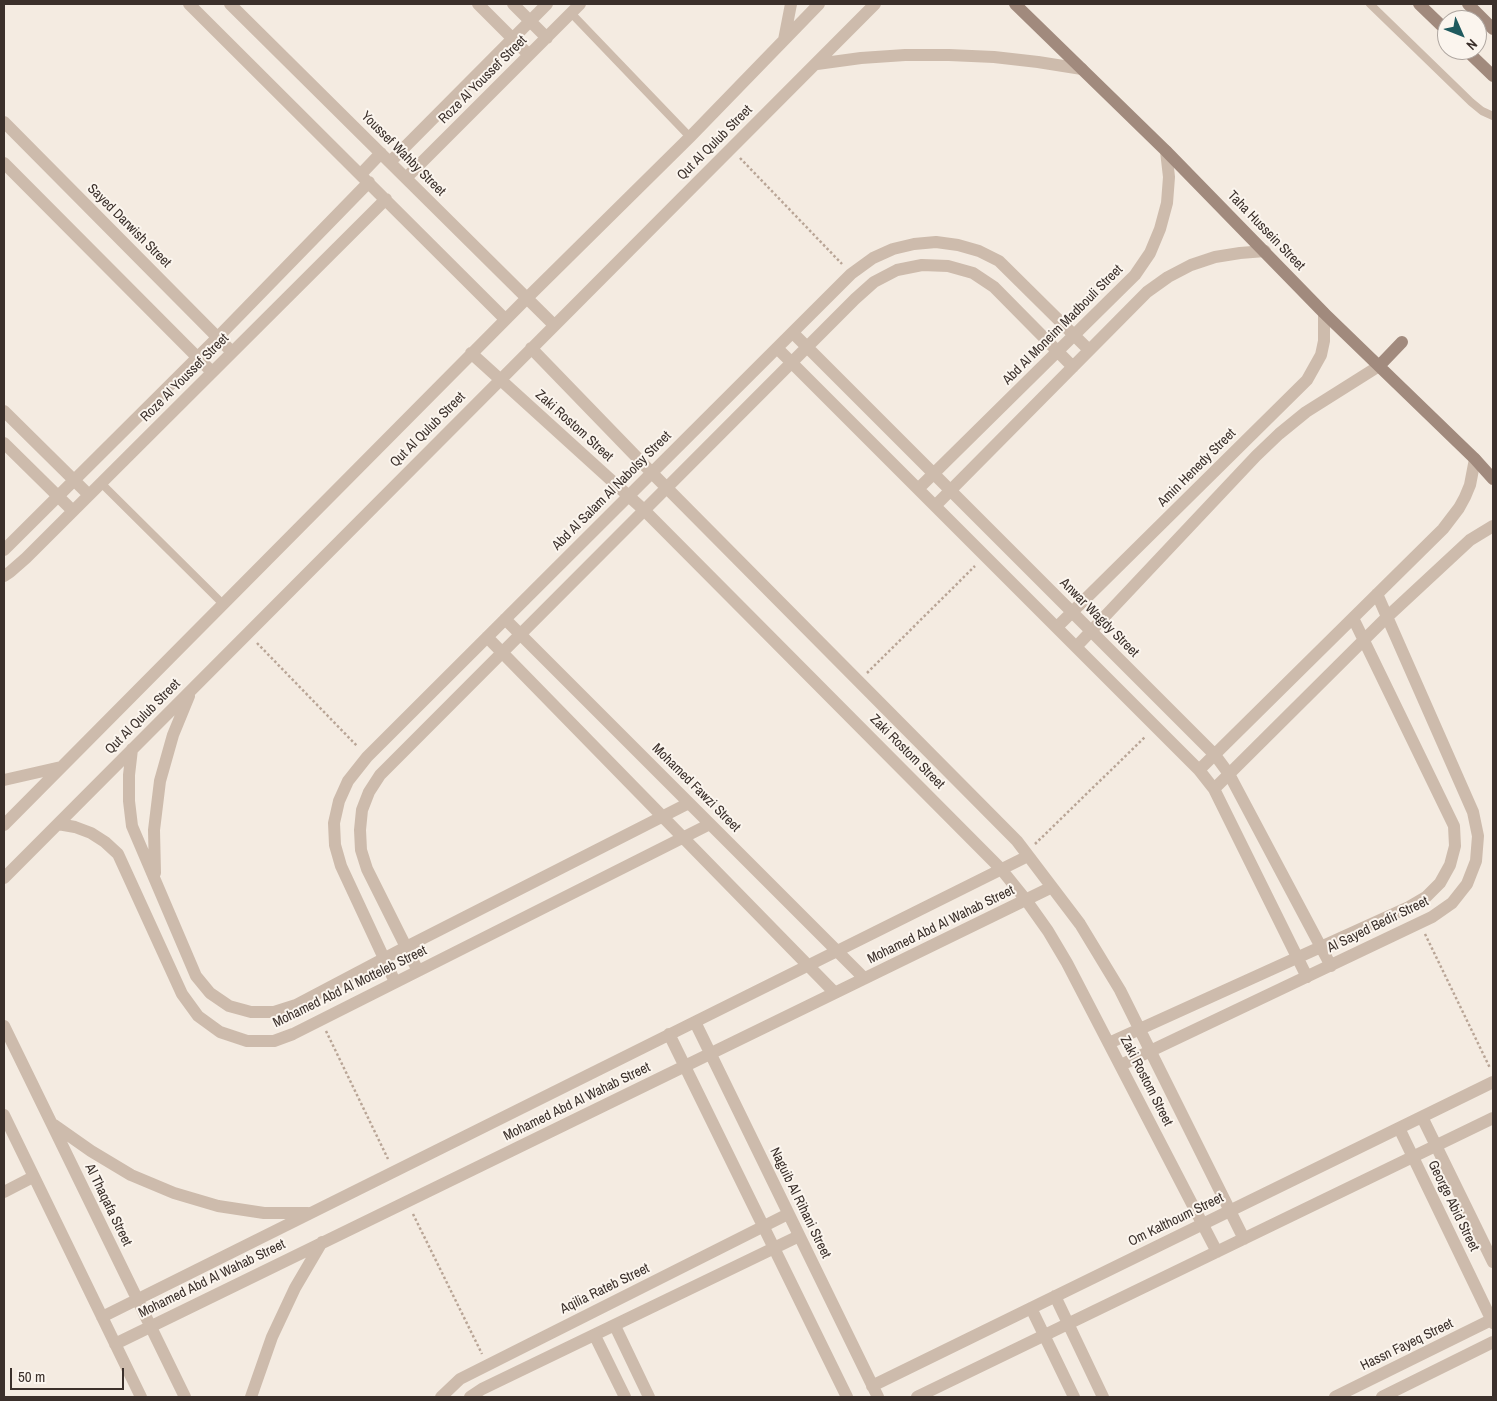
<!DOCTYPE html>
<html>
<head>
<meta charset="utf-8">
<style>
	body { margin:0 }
	#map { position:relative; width:1497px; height:1401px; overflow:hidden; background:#f4ebe1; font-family:"Archivo Narrow",sans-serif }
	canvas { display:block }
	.frame { position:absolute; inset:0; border:5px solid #3b302b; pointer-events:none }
	.north { position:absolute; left:1437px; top:10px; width:50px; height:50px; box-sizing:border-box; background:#fbf5ee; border:1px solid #aea6a0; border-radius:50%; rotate:134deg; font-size:14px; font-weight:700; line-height:20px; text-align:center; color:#3b302b }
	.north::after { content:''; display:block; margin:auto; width:18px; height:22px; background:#1f5a5e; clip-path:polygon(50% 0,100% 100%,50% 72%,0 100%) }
	.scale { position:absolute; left:10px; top:1368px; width:114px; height:22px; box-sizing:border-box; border:2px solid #3b302b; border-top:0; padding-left:6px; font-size:15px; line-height:18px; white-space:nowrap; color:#3b302b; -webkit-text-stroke:4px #fbf5ee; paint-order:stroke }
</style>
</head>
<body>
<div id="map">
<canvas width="1497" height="1401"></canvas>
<div class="frame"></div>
<div class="north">N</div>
<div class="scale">50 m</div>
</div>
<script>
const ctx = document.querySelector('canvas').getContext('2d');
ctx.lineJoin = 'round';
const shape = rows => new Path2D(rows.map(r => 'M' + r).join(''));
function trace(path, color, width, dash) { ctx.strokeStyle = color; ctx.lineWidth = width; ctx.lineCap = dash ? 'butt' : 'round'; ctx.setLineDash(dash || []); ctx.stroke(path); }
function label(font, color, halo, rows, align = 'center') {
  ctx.font = font + ' "Archivo Narrow",sans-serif'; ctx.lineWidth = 4; ctx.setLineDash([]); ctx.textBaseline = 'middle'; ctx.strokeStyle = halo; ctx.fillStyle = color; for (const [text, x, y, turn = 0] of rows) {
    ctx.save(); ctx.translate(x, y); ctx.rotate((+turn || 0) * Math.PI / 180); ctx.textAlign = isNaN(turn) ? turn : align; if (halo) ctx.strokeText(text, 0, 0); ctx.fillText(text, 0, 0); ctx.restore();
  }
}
trace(shape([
	[740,158,842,264],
	[257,643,358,747],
	[867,673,975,566],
	[1035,844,1146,736],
	[1425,934,1490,1068],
	[326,1031,388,1159],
	[413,1214,482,1354]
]), '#b9a596', 2.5, [2.5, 2.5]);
trace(shape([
	[1370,4,1471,102,1482,111,1493,116],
	[571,13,690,137],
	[101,483,223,604]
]), '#cdbbac', 8);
trace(shape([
	[189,4,505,319],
	[230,4,554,325],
	[478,4,529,55],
	[513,4,547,38],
	[784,40,791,4],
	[817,64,861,58,905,55,949,55,994,57,1038,62,1082,69],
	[4,122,232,352],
	[390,162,547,4],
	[4,163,212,372],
	[361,174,381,153],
	[406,178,580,4],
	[793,333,1215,755,1229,774,1331,966],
	[531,348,652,473,1017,841,1080,924,1120,990,1244,1239],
	[777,348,1199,770,1214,789,1307,977],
	[471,353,644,510,1001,869,1026,900,1048,931,1067,963,1217,1252],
	[4,411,89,495],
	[4,443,73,511],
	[918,489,1135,275,1150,253,1160,229,1167,203,1169,177,1166,151],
	[935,506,1147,292,1168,277,1191,265,1215,257,1240,253,1265,251],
	[4,550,218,337,369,182],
	[4,576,10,572,26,558,386,199],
	[505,619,864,978],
	[1057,627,1307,380,1321,355,1324,341,1324,313],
	[487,637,835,993],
	[1076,647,1256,456,1279,434,1306,412,1379,366],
	[132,749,129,775,129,801,132,826,196,976,210,993,229,1006,251,1012,274,1012,296,1005,406,947,689,803],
	[1199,770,1443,529,1459,508,1465,497,1470,485,1475,459],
	[4,780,61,767],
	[1214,789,1386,618,1470,540,1493,526],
	[58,824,75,827,91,833,105,842,118,854,182,994,198,1016,220,1032,247,1041,274,1041,293,1034,710,824],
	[4,825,527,298,690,137,819,4],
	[155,873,154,830,160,781,173,735,189,696],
	[4,878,875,4],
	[418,971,367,869,361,850,360,830,362,810,369,792,380,775,855,299,874,282,897,270,922,265,948,266,973,273,994,287,1073,367],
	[395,982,341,866,335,845,334,823,339,801,348,781,367,757,851,274,873,258,893,249,914,244,936,242,958,245,979,251,999,261,1089,350],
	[695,1022,878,1397],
	[4,1026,185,1397],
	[669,1034,847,1397],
	[1109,1043,1409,907,1426,897,1440,883,1450,865,1455,846,1454,826,1353,618],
	[1121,1065,1432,917,1452,903,1467,884,1476,861,1478,836,1473,812,1377,594],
	[4,1115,141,1397],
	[1422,1117,1493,1262],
	[54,1125,91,1151,131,1175,174,1193,218,1206,264,1213,308,1213],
	[1399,1128,1493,1323],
	[4,1192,33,1177],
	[1055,1296,1103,1397],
	[1031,1308,1074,1397],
	[102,1317,1028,856],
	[615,1326,649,1397],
	[595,1336,625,1397],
	[115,1344,1052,887],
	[872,1386,1493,1082],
	[251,1397,272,1337,295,1288,322,1242],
	[441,1397,460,1379,788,1214],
	[470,1397,482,1389,799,1236],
	[917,1397,1493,1118],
	[1335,1397,1493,1319],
	[1382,1397,1493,1342]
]), '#cdbbac', 12);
trace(shape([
	[1015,4,1166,151,1324,313,1475,459,1493,479],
	[1419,4,1447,31],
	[1468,4,1493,29],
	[1466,50,1493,76],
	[1379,366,1402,342]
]), '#a18a7d', 12);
label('14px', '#3b302b', '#fbf5ee', [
	["Roze Al Youssef Street",483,80,-45],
	["Qut Al Qulub Street",715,143,-45],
	["Youssef Wahby Street",403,154,45],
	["Sayed Darwish Street",129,226,45],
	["Taha Hussein Street",1266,231,46],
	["Abd Al Moneim Madbouli Street",1063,325,-45],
	["Roze Al Youssef Street",185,378,-45],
	["Zaki Rostom Street",574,426,42],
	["Qut Al Qulub Street",428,430,-45],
	["Amin Henedy Street",1197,468,-45],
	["Abd Al Salam Al Nabolsy Street",612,491,-45],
	["Anwar Wagdy Street",1099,618,45],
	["Qut Al Qulub Street",143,717,-45],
	["Zaki Rostom Street",907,752,45],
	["Mohamed Fawzi Street",696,788,45],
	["Mohamed Abd Al Wahab Street",941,925,-26],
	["Al Sayed Bedir Street",1378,925,-26],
	["Mohamed Abd Al Motteleb Street",350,987,-26],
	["Zaki Rostom Street",1146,1081,63],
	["Mohamed Abd Al Wahab Street",577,1102,-26],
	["Naguib Al Rihani Street",800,1203,64],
	["Al Thaqafa Street",108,1205,64],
	["George Abid Street",1453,1206,64],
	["Om Kalthoum Street",1176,1220,-26],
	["Mohamed Abd Al Wahab Street",212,1279,-26],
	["Aqilia Rateb Street",605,1289,-26],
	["Hassn Fayeq Street",1407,1345,-26]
]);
</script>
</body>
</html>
